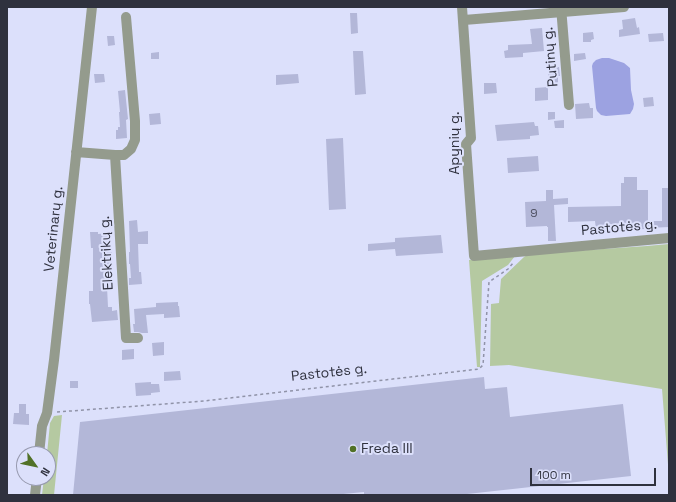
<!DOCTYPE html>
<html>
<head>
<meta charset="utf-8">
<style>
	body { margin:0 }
	#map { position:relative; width:676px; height:502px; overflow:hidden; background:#dce0fb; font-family:"Space Grotesk",sans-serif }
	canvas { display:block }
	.frame { position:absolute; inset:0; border:8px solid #2f313e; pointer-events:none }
	.north { position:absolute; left:16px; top:446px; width:40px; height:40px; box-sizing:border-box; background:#dce0fb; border:1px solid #979aaf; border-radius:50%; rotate:123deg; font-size:11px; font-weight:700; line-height:16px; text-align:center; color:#2f313e }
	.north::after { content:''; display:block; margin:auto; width:14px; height:18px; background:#517127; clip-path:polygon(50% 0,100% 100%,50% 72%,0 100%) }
	.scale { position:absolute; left:530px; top:468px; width:126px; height:18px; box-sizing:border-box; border:2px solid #2f313e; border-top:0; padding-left:5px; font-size:12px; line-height:14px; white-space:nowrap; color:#2f313e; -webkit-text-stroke:3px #dce0fb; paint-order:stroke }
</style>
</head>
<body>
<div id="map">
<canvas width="676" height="502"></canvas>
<div class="frame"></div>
<div class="north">N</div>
<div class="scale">100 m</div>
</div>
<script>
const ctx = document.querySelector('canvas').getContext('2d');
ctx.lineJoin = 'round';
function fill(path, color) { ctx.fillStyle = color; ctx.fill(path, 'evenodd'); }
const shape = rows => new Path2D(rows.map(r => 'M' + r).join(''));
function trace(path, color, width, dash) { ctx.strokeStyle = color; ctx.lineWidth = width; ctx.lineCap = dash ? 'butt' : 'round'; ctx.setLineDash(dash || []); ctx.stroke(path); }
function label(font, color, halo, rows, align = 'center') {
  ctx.font = font + ' "Space Grotesk",sans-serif'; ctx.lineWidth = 4; ctx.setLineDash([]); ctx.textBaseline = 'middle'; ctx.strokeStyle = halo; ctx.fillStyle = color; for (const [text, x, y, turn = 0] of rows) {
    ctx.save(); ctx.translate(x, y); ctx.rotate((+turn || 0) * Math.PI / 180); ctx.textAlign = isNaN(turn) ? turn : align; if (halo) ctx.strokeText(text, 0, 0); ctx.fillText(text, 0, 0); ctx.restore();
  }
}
fill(shape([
	[669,244,669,477,662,389,509,365,490,366,491,304,499,303,501,279,524,257,529,254,647,246],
	[515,256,508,265,482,281,480,367,477,367,469,260],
	[62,415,54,495,42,495,44,478,48,478,48,454,47,454,50,423,54,416]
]), '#b5c9a1');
fill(shape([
	[602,58,609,58,624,63,630,68,631,90,634,104,633,109,630,114,606,116,601,115,597,111,596,108,592,66,593,63,596,60]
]), '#9ca2e1');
fill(shape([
	[350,13,357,13,358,33,351,34],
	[635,18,637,28,639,27,640,34,619,37,619,30,623,29,622,20],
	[542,28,544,51,523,53,523,57,505,58,504,51,508,50,508,45,532,44,530,29],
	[593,32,594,39,591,40,591,42,583,42,583,33],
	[663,33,664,41,649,42,648,34],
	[107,36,114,36,115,45,108,46],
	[353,51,363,51,366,94,355,95],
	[159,52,159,59,151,59,151,53],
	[585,53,586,59,574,61,574,54],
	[559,67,560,76,558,76,558,85,549,86,548,70,554,70,554,68],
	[94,74,104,74,105,82,95,83],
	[298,74,299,83,276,85,276,75],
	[484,83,496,83,497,93,484,94],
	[548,87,548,100,535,101,535,88],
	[125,90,128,119,126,120,127,138,116,139,116,130,118,130,118,127,120,127,119,112,120,112,118,91],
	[653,97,654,106,644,107,643,98],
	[589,103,590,108,593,108,593,118,576,119,575,104],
	[548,112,555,112,555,119,548,120],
	[160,113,161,124,150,125,149,114],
	[564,120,564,128,555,128,554,121],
	[534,122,535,126,538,126,539,135,530,136,530,139,497,141,495,125],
	[343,138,346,209,329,210,326,139],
	[538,156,539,171,508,173,507,158],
	[624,177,637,177,637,190,648,190,648,221,662,221,662,188,669,188,669,227,648,228,648,229,596,230,595,221,568,222,568,207,621,206,621,183,624,183],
	[546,190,553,190,553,199,568,198,568,204,554,205,556,241,548,241,548,227,547,227,547,226,526,227,525,202,546,201],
	[137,220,138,232,148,231,148,244,138,244,139,272,141,272,142,284,129,285,129,278,131,278,130,264,129,264,129,252,130,252,129,221],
	[90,232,98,232,98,234,110,233,110,252,112,252,112,269,111,269,112,287,107,287,108,307,112,307,112,311,117,310,118,320,92,322,90,304,89,304,89,291,93,291,93,248,91,248],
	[441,235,443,253,396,256,395,249,368,251,368,244,395,242,395,238],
	[178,302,178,306,179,306,180,317,164,318,164,314,146,315,148,333,142,333,138,332,134,332,133,324,135,324,134,309,156,307,156,303],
	[164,342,164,355,153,356,152,343],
	[134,349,134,359,122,360,122,350],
	[180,371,181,380,164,381,164,372],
	[484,377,485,389,507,387,510,417,623,404,631,476,458,495,364,495,364,492,333,495,73,495,80,422],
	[70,381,78,381,78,388,70,388],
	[151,382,151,384,159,384,160,392,151,393,151,395,136,396,135,383],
	[19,404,26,404,26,414,29,414,29,425,13,424,14,413,19,413]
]), '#b3b7d8');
trace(shape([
	[57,412,204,401,479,369,483,365,489,282,508,269,514,262]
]), '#9093a8', 1.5, [3, 3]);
trace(shape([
	[462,7,471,138,466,144,474,256,669,238],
	[561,7,569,105],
	[464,20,624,7],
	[76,152,115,155,126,338,138,338],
	[115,155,124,155,131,149,135,140,135,121,126,17],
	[39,454,42,426,47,413,54,360,92,7],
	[35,495,37,478]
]), '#949b8d', 10);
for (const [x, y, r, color] of [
	[353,449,4,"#517127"]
]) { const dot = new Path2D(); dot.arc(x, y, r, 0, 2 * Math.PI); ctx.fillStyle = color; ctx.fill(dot); trace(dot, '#dce0fb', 1.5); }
label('12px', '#505264', null, [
	["9",534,214]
]);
label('14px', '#2f313e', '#dce0fb', [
	["Putinų g.",551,57,-95],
	["Apynių g.",455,143,-90],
	["Pastotės g.",619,228,-5],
	["Veterinarų g.",54,229,-84],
	["Elektrikų g.",107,253,-93],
	["Pastotės g.",329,373,-6]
]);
label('14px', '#2f313e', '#dce0fb', [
	["Freda III",361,449]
], 'left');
</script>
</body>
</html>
